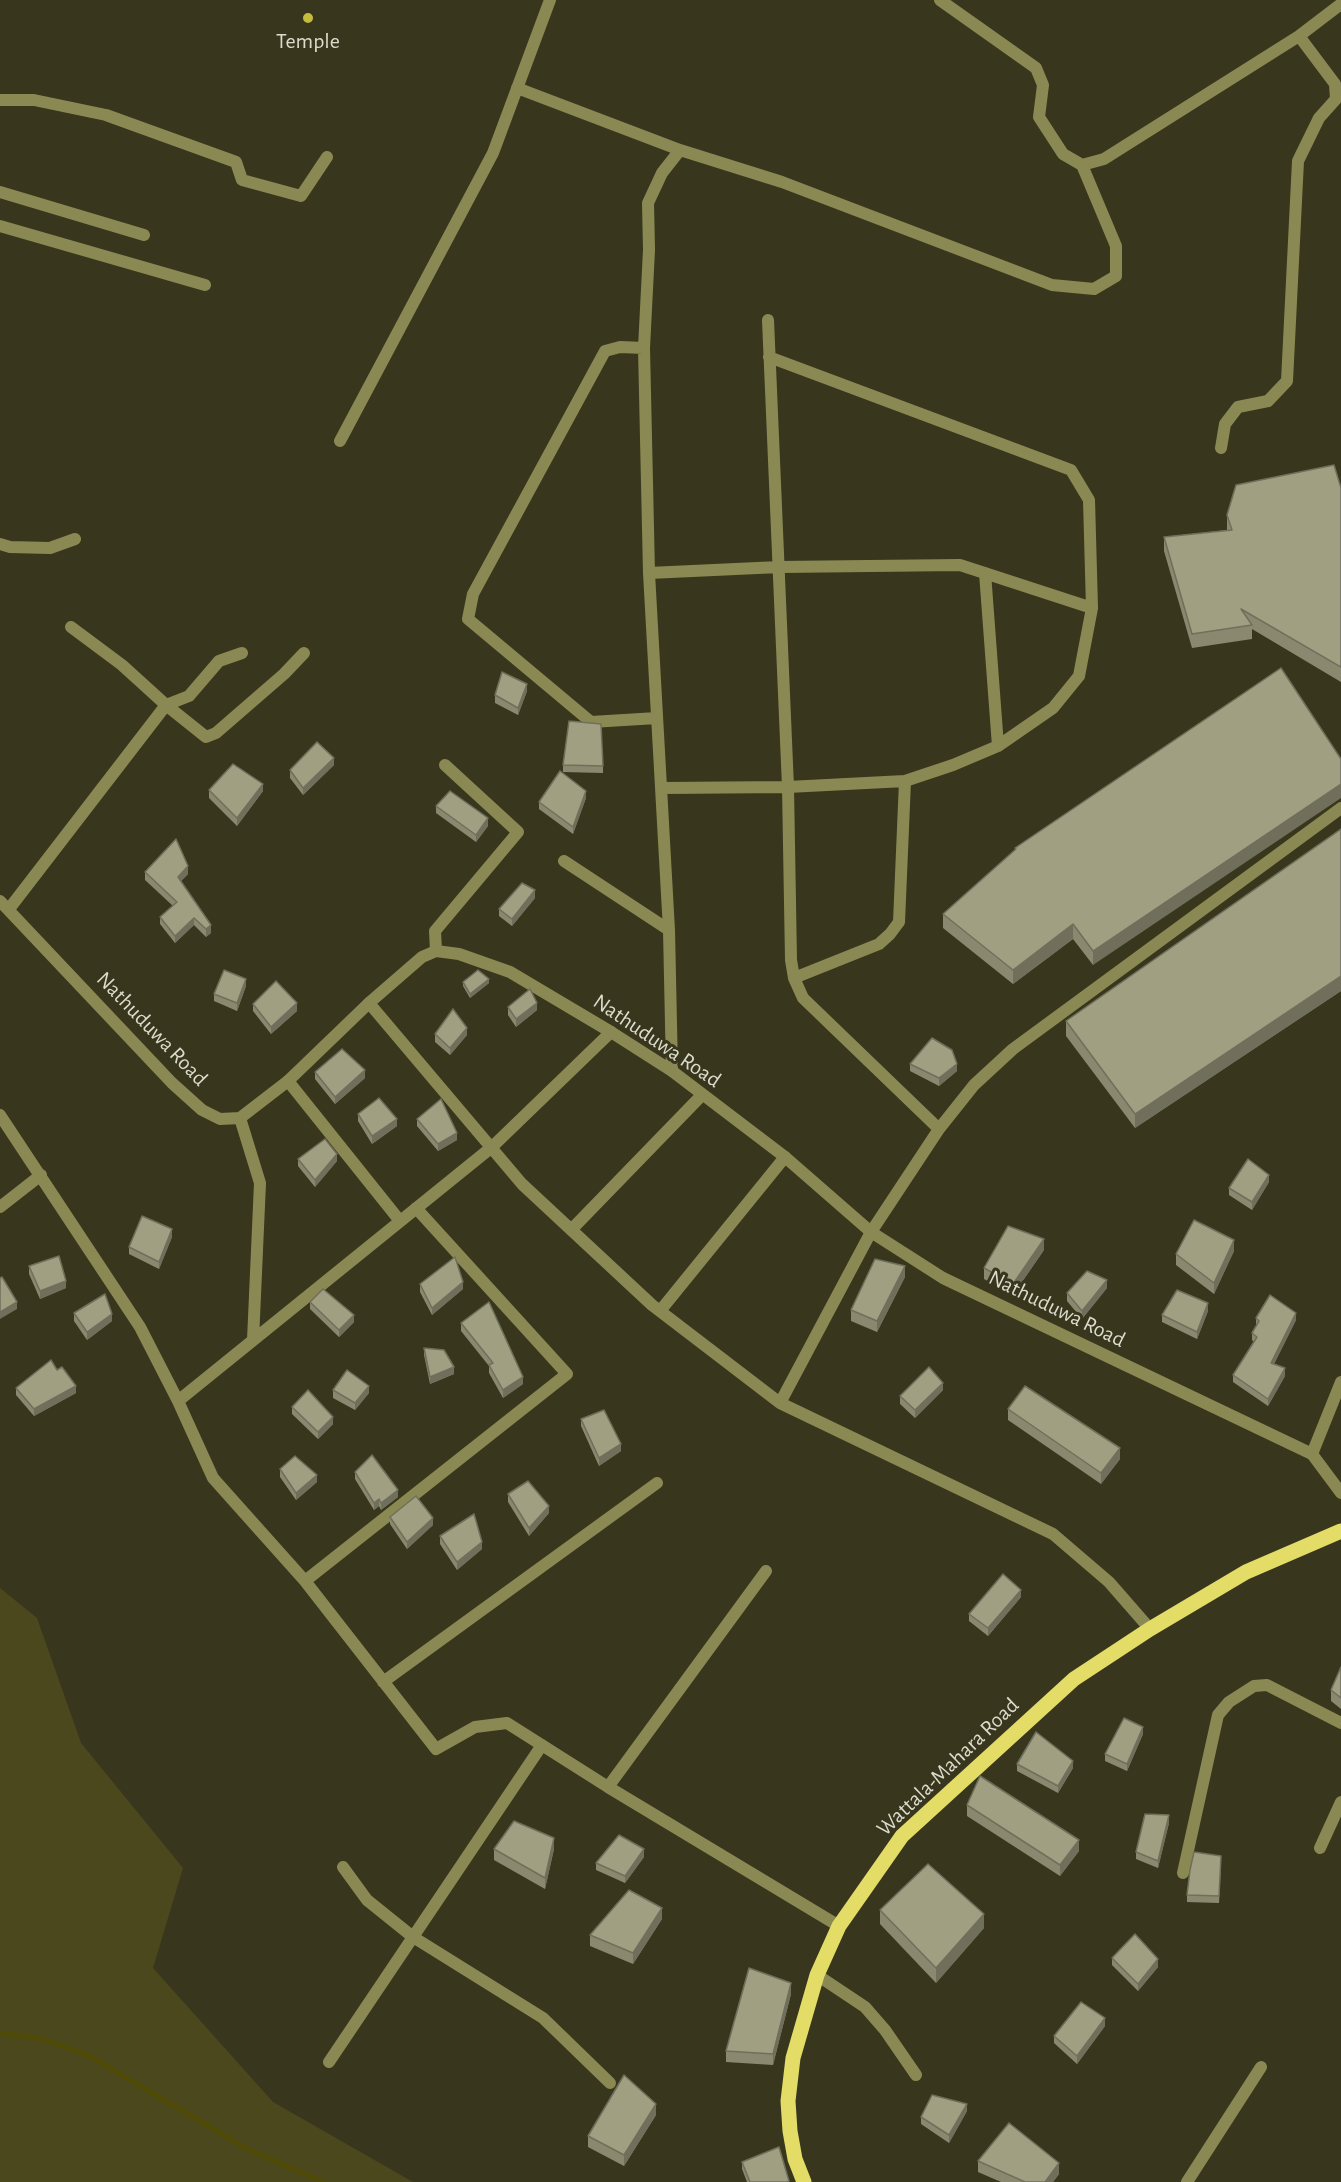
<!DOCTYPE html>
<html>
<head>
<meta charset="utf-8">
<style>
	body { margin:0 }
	canvas { display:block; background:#38361d }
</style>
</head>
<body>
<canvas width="1341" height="2182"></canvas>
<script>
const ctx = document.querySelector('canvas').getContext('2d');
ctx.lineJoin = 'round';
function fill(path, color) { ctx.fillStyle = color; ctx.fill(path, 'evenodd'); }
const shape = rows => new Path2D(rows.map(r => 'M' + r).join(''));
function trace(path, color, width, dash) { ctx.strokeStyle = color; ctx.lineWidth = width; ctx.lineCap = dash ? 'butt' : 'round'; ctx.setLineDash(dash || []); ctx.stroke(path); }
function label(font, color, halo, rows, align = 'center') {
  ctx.font = font + ' "Alegreya Sans",sans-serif'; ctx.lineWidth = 6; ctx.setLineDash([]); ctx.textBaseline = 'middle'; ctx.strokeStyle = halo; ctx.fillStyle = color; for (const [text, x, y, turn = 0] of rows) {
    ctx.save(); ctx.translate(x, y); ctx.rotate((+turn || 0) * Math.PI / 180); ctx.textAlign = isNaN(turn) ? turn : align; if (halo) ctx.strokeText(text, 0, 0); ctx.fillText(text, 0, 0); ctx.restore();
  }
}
fill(shape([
	[0,1588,37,1618,81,1743,183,1868,153,1968,273,2102,413,2182,0,2182]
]), '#4b481d');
trace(shape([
	[0,2033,43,2039,88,2055,249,2150,324,2182]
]), '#4f4b06', 5);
trace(shape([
	[940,0,1036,68,1043,85,1039,117,1063,154,1082,165,1104,159,1299,36,1341,4],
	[517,88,680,150,782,182,1052,285,1094,289,1116,276,1116,246,1082,165],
	[0,100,34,100,106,115,236,162,242,180,301,196,327,157],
	[0,192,144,235],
	[0,226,205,285],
	[768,320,788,787,791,960,794,978,803,998,939,1129],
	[644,348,620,347,605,351,473,594,468,619,591,722,657,718],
	[340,441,493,153,550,0],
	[1221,448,1225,424,1238,407,1268,401,1287,381,1298,161,1319,118,1336,99,1335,84,1299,36],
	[0,544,10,547,50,548,75,539],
	[649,573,779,567,960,565,1092,608],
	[985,573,998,746],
	[71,627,122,665,166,705,206,737,216,733,284,674,304,653],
	[661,788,788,787,905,781,953,765,998,746,1053,708,1079,676,1092,608,1089,500,1071,470,769,357],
	[564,861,669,930],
	[9,909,166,705,189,696,219,661,242,653],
	[436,951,435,931,518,832,445,765],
	[794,978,879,944,890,934,899,922,905,781],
	[369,1003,522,1184,652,1305,780,1403,1053,1534,1109,1582,1150,1629],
	[672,1071,669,930,649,573,644,348,649,250,648,203,662,173,680,150],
	[288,1081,400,1221],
	[0,1115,140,1327,178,1401,213,1478,305,1581,436,1749,475,1727,507,1723,608,1787,839,1926],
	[240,1118,260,1183,253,1340],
	[0,1207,41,1175],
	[571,1230,702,1095],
	[660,1311,785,1157],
	[178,1401,492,1147,611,1032],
	[780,1403,871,1232,939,1129,974,1085,1013,1049,1341,808],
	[1312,1454,1341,1382],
	[305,1581,567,1374,416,1208],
	[383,1682,657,1483],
	[608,1787,766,1571],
	[1320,1848,1341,1802],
	[343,1867,367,1900,413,1937,543,2018,610,2083],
	[1183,1873,1218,1715,1229,1702,1254,1686,1267,1685,1341,1723],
	[817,1975,865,2007,885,2030,916,2075],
	[329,2062,542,1745],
	[1187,2182,1261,2067]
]), '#8b8953', 12);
trace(shape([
	[0,901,172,1083,202,1110,220,1119,240,1118,288,1081,369,1003,422,957,436,951,459,954,510,972,611,1032,672,1071,785,1157,871,1232,943,1278,1312,1454,1341,1493]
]), '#8b8953', 12);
trace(shape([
	[804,2182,795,2159,790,2131,788,2101,793,2058,817,1975,839,1926,902,1836,1074,1679,1150,1629,1246,1572,1341,1531]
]), '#e3dc67', 15);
fill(shape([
	[1341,488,1341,682,1252,629,1252,639,1192,648,1164,551,1164,537,1227,530,1227,515],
	[1281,668,1093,965,1073,939,1013,984,943,928,943,914,1015,850,1015,848],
	[527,691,518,715,495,703,495,695],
	[334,765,303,795,290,778,290,770],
	[563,765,603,766,603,773,563,772],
	[209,790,263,791,237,826,209,798],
	[586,798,573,834,539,809,539,802],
	[436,806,488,826,476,842,436,813],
	[1341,829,1341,991,1135,1128,1066,1036,1066,1021],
	[145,872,188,874,181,881,211,933,206,937,194,925,175,943,160,924,160,917,173,906,145,880],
	[535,898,512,926,499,916,499,909],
	[463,982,489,983,470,998,463,986],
	[246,986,237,1011,214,1001,214,994],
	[253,1004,297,1011,271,1034,253,1011],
	[508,1007,537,1010,516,1027,508,1015],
	[435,1034,467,1035,450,1055,435,1042],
	[910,1064,957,1071,939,1086,910,1071],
	[315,1072,365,1078,335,1104,315,1079],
	[358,1114,397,1126,372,1144,358,1121],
	[417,1119,457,1140,438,1151,417,1126],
	[298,1159,337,1161,315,1187,298,1166],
	[1269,1182,1252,1210,1229,1195,1229,1188],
	[172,1237,159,1269,129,1254,129,1247],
	[1044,1250,1013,1295,984,1279,984,1268],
	[1234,1251,1214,1294,1176,1265,1176,1254],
	[29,1266,66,1288,40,1299,29,1274],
	[905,1277,877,1332,851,1321,851,1310],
	[420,1284,463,1289,432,1315,420,1292],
	[1107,1288,1082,1319,1067,1301,1067,1293],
	[310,1302,354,1322,339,1337,310,1309],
	[1208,1311,1197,1339,1162,1322,1162,1315],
	[74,1313,112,1321,87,1340,74,1321],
	[1256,1318,1296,1320,1274,1364,1285,1376,1268,1406,1233,1382,1233,1375,1254,1342,1252,1340,1252,1333,1256,1326],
	[461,1323,523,1384,503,1398,489,1373,489,1366,461,1331],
	[424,1348,454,1374,430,1384,424,1355],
	[57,1370,76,1393,34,1416,16,1395,16,1388],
	[333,1390,369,1393,355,1410,333,1398],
	[943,1390,915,1418,900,1404,900,1396],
	[292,1407,333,1424,318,1439,292,1414],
	[1008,1409,1120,1459,1101,1484,1008,1420],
	[581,1419,621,1451,599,1466,581,1426],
	[280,1469,317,1482,296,1500,280,1477],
	[355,1472,398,1497,381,1510,379,1506,374,1510,355,1479],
	[508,1494,549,1513,529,1536,508,1502],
	[390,1517,433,1525,407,1549,390,1524],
	[440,1536,482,1549,457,1570,440,1544],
	[1021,1597,988,1636,969,1621,969,1614],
	[1341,1667,1341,1709,1331,1701,1331,1690],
	[1143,1734,1127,1771,1105,1761,1105,1754],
	[1017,1764,1073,1768,1058,1793,1017,1771],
	[967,1805,1079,1851,1060,1876,967,1816],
	[1169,1823,1158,1868,1136,1859,1136,1852],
	[494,1849,554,1849,545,1889,494,1860],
	[644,1857,625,1883,596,1870,596,1863],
	[1221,1864,1219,1903,1187,1902,1187,1895],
	[880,1910,984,1928,936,1983,880,1924],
	[662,1919,633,1964,590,1946,590,1935],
	[1112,1958,1158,1967,1138,1991,1112,1965],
	[791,1994,773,2065,726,2062,726,2051],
	[1105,2026,1077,2064,1054,2043,1054,2036],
	[967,2111,949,2143,921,2124,921,2117],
	[656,2115,624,2166,588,2147,588,2136],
	[978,2161,1059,2174,1053,2182,1001,2182,978,2172],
	[742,2162,789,2182,747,2182,742,2169]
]), '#8a8970');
fill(shape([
	[527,684,527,691,518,715,518,708],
	[334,758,334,765,303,795,303,788],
	[263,784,263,791,237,826,237,818],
	[1341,784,1341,798,1093,965,1093,951],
	[586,791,586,798,573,834,573,827],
	[488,818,488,826,476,842,476,835],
	[188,866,188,874,178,884,178,877],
	[535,890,535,898,512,926,512,919],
	[194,918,194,925,175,943,175,936],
	[1073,924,1073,939,1013,984,1013,970],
	[211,925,211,933,206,937,206,929],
	[1341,976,1341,991,1135,1128,1135,1114],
	[246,979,246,986,237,1011,237,1003],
	[489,979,489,983,470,998,470,994],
	[297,1003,297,1011,271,1034,271,1027],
	[537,1003,537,1010,516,1027,516,1019],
	[467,1028,467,1035,450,1055,450,1048],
	[957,1064,957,1071,939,1086,939,1078],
	[365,1070,365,1078,335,1104,335,1097],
	[397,1119,397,1126,372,1144,372,1136],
	[457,1133,457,1140,438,1151,438,1144],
	[337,1154,337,1161,315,1187,315,1180],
	[1269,1175,1269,1182,1252,1210,1252,1202],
	[172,1229,172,1237,159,1269,159,1262],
	[1044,1239,1044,1250,1013,1295,1013,1284],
	[1234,1240,1234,1251,1214,1294,1214,1283],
	[905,1266,905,1277,877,1332,877,1321],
	[1107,1280,1107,1288,1082,1319,1082,1311],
	[66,1281,66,1288,40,1299,40,1291],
	[463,1282,463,1289,432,1315,432,1308],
	[17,1302,17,1309,0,1319,0,1312],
	[1208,1303,1208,1311,1197,1339,1197,1332],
	[1296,1313,1296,1320,1271,1370,1271,1363],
	[112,1314,112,1321,87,1340,87,1332],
	[354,1315,354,1322,339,1337,339,1330],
	[454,1367,454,1374,430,1384,430,1377],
	[1285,1368,1285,1376,1268,1406,1268,1399],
	[523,1377,523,1384,503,1398,503,1390],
	[943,1383,943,1390,915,1418,915,1410],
	[76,1386,76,1393,34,1416,34,1409],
	[369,1386,369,1393,355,1410,355,1403],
	[333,1417,333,1424,318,1439,318,1432],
	[621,1444,621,1451,599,1466,599,1458],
	[1120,1448,1120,1459,1101,1484,1101,1473],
	[317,1475,317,1482,296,1500,296,1493],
	[398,1490,398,1497,381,1510,381,1503],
	[379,1499,379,1506,374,1510,374,1503],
	[549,1506,549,1513,529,1536,529,1528],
	[433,1518,433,1525,407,1549,407,1542],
	[482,1542,482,1549,457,1570,457,1562],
	[1021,1590,1021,1597,988,1636,988,1628],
	[1143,1727,1143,1734,1127,1771,1127,1764],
	[1073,1761,1073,1768,1058,1793,1058,1786],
	[1169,1815,1169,1823,1158,1868,1158,1861],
	[554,1838,554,1849,545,1889,545,1878],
	[1079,1840,1079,1851,1060,1876,1060,1865],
	[644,1849,644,1857,625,1883,625,1876],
	[662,1908,662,1919,633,1964,633,1953],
	[984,1914,984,1928,936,1983,936,1968],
	[1158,1959,1158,1967,1138,1991,1138,1984],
	[791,1983,791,1994,773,2065,773,2054],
	[1105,2018,1105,2026,1077,2064,1077,2056],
	[656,2104,656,2115,624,2166,624,2155],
	[967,2104,967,2111,949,2143,949,2135],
	[1059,2163,1059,2174,1053,2182,1045,2182]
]), '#706f5b');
const building = shape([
	[1334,465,1341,488,1341,667,1241,609,1252,625,1192,634,1164,537,1232,530,1227,515,1236,485,1334,465],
	[1281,668,1341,759,1341,784,1093,951,1073,924,1013,970,943,914,1016,849,1015,848,1281,668],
	[502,672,527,684,518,708,495,695,502,672],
	[569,721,601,724,603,766,563,765,569,721],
	[317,742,334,758,303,788,290,770,317,742],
	[233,764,263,784,237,818,209,790,233,764],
	[560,771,586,791,573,827,539,802,560,771],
	[450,791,488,818,476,835,436,806,450,791],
	[1341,829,1341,976,1135,1114,1066,1021,1341,829],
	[176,839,188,866,178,877,211,925,206,929,194,918,175,936,160,917,177,902,145,872,176,839],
	[522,883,535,890,512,919,499,909,522,883],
	[224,970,246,979,237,1003,214,994,224,970],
	[478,970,489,979,470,994,463,982,478,970],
	[276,981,297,1003,271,1027,253,1004,276,981],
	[530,989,537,1003,516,1019,508,1007,530,989],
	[453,1009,467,1028,450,1048,435,1034,453,1009],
	[932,1038,952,1050,957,1064,939,1078,910,1064,932,1038],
	[342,1049,365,1070,335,1097,315,1072,342,1049],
	[379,1098,397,1119,372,1136,358,1114,379,1098],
	[441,1099,457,1133,438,1144,417,1119,441,1099],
	[325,1139,337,1154,315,1180,298,1159,325,1139],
	[1248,1159,1269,1175,1252,1202,1229,1188,1248,1159],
	[142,1216,172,1229,159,1262,129,1247,142,1216],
	[1194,1220,1234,1240,1214,1283,1176,1254,1194,1220],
	[1008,1226,1044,1239,1013,1284,984,1268,1008,1226],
	[59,1256,66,1281,40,1291,29,1266,59,1256],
	[455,1257,463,1282,432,1308,420,1284,455,1257],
	[875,1259,905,1266,877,1321,851,1310,875,1259],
	[1087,1271,1107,1280,1082,1311,1067,1293,1087,1271],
	[2,1277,17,1302,0,1312,0,1278,2,1277],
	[323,1289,354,1315,339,1330,310,1302,323,1289],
	[1177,1290,1208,1303,1197,1332,1162,1315,1177,1290],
	[105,1294,112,1314,87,1332,74,1313,105,1294],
	[1270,1295,1296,1313,1271,1363,1285,1368,1268,1399,1233,1375,1257,1337,1252,1333,1259,1321,1256,1318,1270,1295],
	[489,1302,523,1377,503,1390,489,1365,493,1363,461,1323,489,1302],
	[424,1348,444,1350,454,1367,430,1377,424,1348],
	[51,1360,57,1370,62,1367,76,1386,34,1409,16,1388,51,1360],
	[929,1367,943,1383,915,1410,900,1396,929,1367],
	[347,1370,369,1386,355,1403,333,1390,347,1370],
	[1025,1386,1120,1448,1101,1473,1008,1409,1025,1386],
	[308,1390,333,1417,318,1432,292,1407,308,1390],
	[604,1410,621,1444,599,1458,581,1419,604,1410],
	[372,1455,398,1490,381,1503,379,1499,374,1503,355,1472,372,1455],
	[295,1456,317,1475,296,1493,280,1469,295,1456],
	[528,1481,549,1506,529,1528,508,1494,528,1481],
	[416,1496,433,1518,407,1542,390,1517,416,1496],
	[474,1514,482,1542,457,1562,440,1536,474,1514],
	[1003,1574,1021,1590,988,1628,969,1614,1003,1574],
	[1341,1667,1341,1698,1331,1690,1341,1667],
	[1124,1718,1143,1727,1127,1764,1105,1754,1124,1718],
	[1036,1732,1073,1761,1058,1786,1017,1764,1036,1732],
	[980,1776,1079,1840,1060,1865,967,1805,980,1776],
	[1145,1814,1169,1815,1158,1861,1136,1852,1145,1814],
	[514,1821,554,1838,545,1878,494,1849,514,1821],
	[619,1835,644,1849,625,1876,596,1863,619,1835],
	[1194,1852,1221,1856,1219,1896,1187,1895,1190,1870,1194,1852],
	[928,1864,984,1914,936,1968,880,1910,928,1864],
	[629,1890,662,1908,633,1953,590,1935,629,1890],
	[1135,1934,1158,1959,1138,1984,1112,1958,1135,1934],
	[749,1968,791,1983,773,2054,726,2051,749,1968],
	[1081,2002,1105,2018,1077,2056,1054,2036,1081,2002],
	[624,2075,656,2104,624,2155,588,2136,624,2075],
	[932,2095,967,2104,949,2135,921,2117,932,2095],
	[1009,2123,1059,2163,1045,2182,1025,2182,978,2161,1009,2123],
	[779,2147,789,2181,787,2182,750,2182,742,2162,779,2147]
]);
fill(building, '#a09f82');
trace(building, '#706f5b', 1.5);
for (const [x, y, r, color] of [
	[308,18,6,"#c4bc3e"]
]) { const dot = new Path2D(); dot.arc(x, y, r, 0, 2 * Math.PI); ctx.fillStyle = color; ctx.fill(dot); trace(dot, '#38361d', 2); }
label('22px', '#dcdccd', '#38361d', [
	["Temple",308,41]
]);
label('22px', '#dcdccd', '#38361d', [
	["Nathuduwa Road",152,1029,46],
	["Nathuduwa Road",657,1041,34],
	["Nathuduwa Road",1057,1309,26],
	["Wattala-Mahara Road",948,1767,-44]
]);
</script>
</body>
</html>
